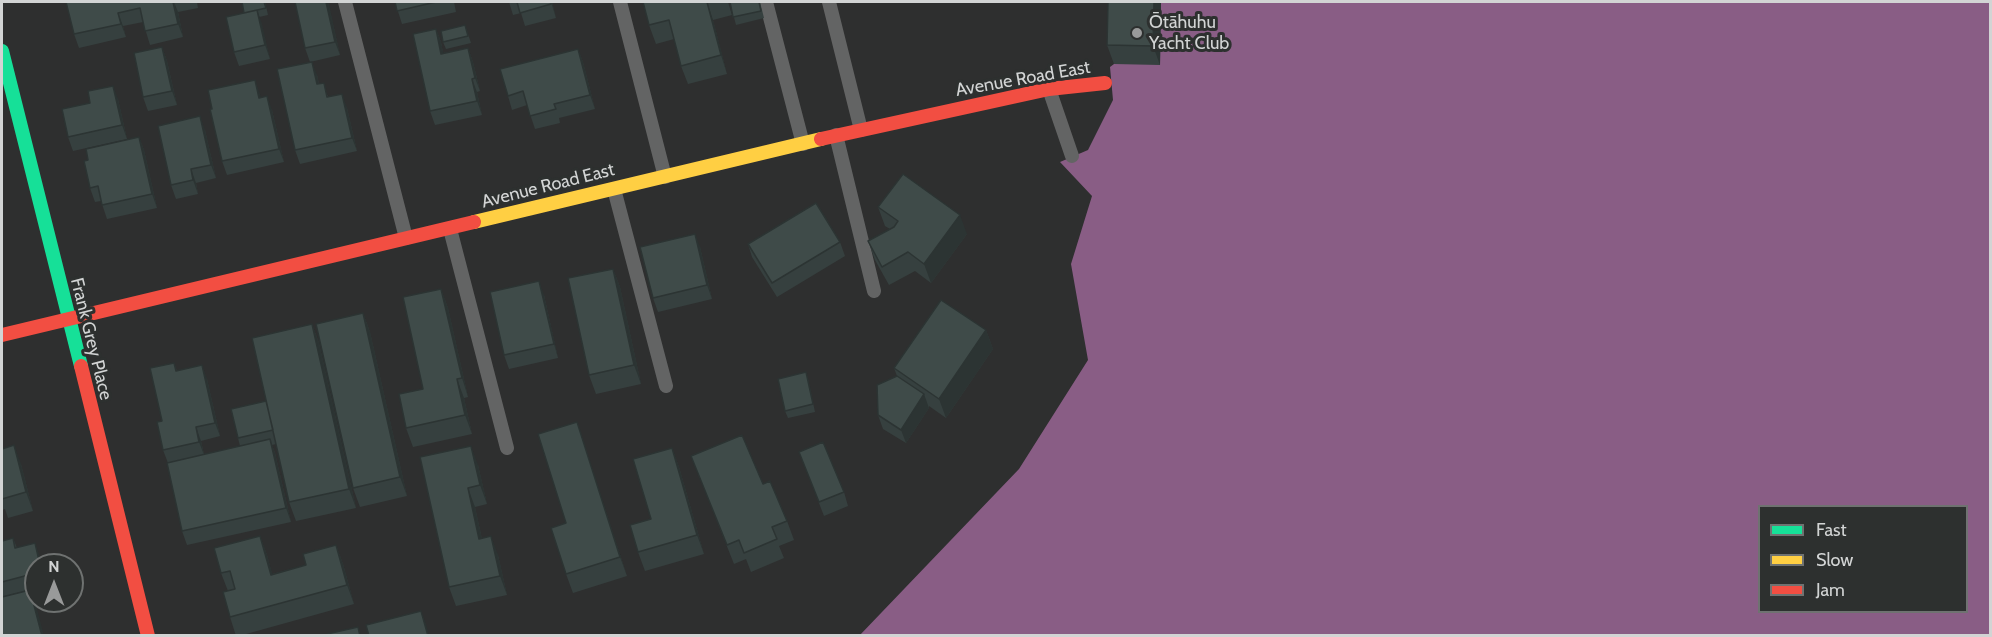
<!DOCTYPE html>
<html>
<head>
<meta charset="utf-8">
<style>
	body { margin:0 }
	#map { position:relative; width:1992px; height:637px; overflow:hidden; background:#2e2f2f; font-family:Cabin,sans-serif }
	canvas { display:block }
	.frame { position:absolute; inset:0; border:3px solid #d2d4d4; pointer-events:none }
	.legend { position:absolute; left:1758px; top:505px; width:210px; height:108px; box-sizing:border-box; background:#2d302f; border:2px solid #6f7271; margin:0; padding:8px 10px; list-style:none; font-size:18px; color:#d2d4d4 }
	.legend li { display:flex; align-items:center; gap:12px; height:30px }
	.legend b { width:30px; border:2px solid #6f7271 }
	.north { position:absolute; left:24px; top:553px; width:60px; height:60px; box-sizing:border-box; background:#2d302f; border:2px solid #6f7271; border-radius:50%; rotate:0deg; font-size:16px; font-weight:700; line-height:24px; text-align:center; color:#d2d4d4 }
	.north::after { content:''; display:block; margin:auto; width:21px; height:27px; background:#999a9a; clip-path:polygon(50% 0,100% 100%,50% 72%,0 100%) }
</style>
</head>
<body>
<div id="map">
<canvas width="1992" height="637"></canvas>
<div class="frame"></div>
<ul class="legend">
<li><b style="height:8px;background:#16e098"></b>Fast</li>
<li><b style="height:8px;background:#ffcf43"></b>Slow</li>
<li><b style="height:8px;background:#f24e42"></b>Jam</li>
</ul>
<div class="north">N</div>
</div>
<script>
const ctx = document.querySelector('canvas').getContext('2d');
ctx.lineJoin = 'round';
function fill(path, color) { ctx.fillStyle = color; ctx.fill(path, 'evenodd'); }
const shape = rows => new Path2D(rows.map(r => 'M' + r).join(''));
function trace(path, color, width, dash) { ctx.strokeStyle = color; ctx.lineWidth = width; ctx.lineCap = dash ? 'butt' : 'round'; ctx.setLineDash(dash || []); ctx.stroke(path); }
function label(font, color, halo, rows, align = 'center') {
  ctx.font = font + ' Cabin,sans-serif'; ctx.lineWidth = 6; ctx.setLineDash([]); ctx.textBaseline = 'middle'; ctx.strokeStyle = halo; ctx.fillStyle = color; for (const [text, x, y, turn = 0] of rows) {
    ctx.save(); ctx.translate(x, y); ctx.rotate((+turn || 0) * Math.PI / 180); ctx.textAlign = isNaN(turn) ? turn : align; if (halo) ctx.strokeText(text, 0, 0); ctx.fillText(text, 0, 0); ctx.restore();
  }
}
fill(shape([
	[1115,2,1990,2,1990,635,859,636,1019,469,1088,360,1071,264,1092,196,1060,162,1088,150,1113,100,1110,67,1114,64],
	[1760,506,1966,506,1966,612,1760,612]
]), '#895d85');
trace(shape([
	[345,2,406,238],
	[620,2,665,177],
	[766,2,803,144],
	[829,2,861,130],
	[1049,89,1072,156],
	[836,135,874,291],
	[614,189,666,386],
	[450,229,507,448]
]), '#636464', 14);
trace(shape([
	[2,51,81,366]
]), '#16e098', 14);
trace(shape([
	[474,222,821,139]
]), '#ffcf43', 14);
trace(shape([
	[821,139,1049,89,1105,83],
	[2,335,474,222],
	[81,366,148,636]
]), '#f24e42', 14);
fill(shape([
	[66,2,197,2,198,8,178,12,183,37,150,45,143,22,123,26,126,37,79,48,74,34],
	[242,2,265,2,268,15,259,17,270,59,239,66,234,52,244,13],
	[295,2,328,2,340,55,310,62,305,48],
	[395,2,454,2,456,12,402,24],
	[509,2,552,2,556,18,525,26,521,13,513,15],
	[643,2,728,2,732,15,713,20,727,74,688,84,681,66,674,39,656,44,649,25],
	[730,2,760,2,764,18,736,25],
	[1108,2,1161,2,1160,65,1114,64,1107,45],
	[465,25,471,43,446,49,443,42],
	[436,29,441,42,443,53,468,48,473,62,480,91,477,92,482,115,435,125,430,111],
	[162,47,167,61,177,105,148,111,143,97],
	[578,49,583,62,595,109,559,118,560,123,535,129,527,105,512,110,508,96],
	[317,75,319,84,329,97,347,108,357,151,300,164,295,150],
	[260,94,260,98,272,110,284,162,227,175,222,161],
	[118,99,127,139,73,151,68,137],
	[205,130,216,178,196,183,198,194,176,199,171,185],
	[139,137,144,150,157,208,107,219,101,201,95,202,90,188,88,160],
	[878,207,967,234,931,283,915,271,889,285,875,260,868,241,890,229,885,226],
	[840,242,845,256,777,297,752,257,748,244],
	[700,247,712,299,658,312,653,298],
	[613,269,620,287,641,384,596,394,589,375],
	[441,289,448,308,468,397,464,398,472,434,413,447,406,428,423,389],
	[544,295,558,358,509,369,504,355],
	[363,313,370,332,407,496,360,507,353,488],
	[312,324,319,343,356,508,296,521,289,502,276,444,272,445,275,453,291,522,187,545,182,531,168,463,163,450,162,421,174,363,177,371,207,379,220,436,201,441,204,454,240,446,238,438,266,401],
	[986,330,993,349,946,418,929,406,929,408,906,443,883,429,878,415,897,376,894,368],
	[806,372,808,379,815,412,788,418,785,411],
	[583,441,627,576,573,593,566,574,566,523],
	[672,448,679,467,704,554,645,571,638,552,651,519],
	[2,449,21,464,33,511,8,518,5,509,2,510],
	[799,452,844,492,848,506,824,516],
	[691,456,763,484,787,521,794,540,779,546,784,558,751,572,746,559,734,564],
	[420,457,478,465,487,504,475,507,482,539,498,555,507,595,456,606,449,587],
	[260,536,267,555,272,574,306,565,336,545,343,564,354,604,239,636,236,636,230,617,228,591,221,573],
	[13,538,17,548,40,557,42,565,36,565,36,588,2,597,2,541]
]), '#36403f');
fill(shape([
	[174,2,178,12,183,37,178,24],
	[326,2,328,2,329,4,340,55,335,42],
	[551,2,552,2,556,18],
	[707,2,713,20,727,74,721,55],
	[1154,2,1161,2,1160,65,1153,46],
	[257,10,262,24,270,59,265,45],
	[118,13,123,26,126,37,121,24],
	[436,29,441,42,446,67,441,54],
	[162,47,167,61,177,105,172,91],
	[468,48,473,62,480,91,475,78],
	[578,49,583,62,595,109,590,95],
	[312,62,317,75,322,98,317,84],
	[472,79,477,92,482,115,477,101],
	[255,80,260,94,264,112,259,98],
	[113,86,118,99,127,139,122,125],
	[342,94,347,108,357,151,352,138],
	[267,96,272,110,284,162,279,149],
	[200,116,205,130,216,178,211,165],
	[139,137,144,150,157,208,152,194],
	[191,169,196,183,198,194,193,180],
	[960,215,967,234,931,283,924,264],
	[695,234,700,247,712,299,707,285],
	[613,269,620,287,641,384,634,365],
	[539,281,544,295,558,358,554,344],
	[441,289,448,308,468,397,462,378],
	[363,313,370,332,407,496,400,477],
	[312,324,319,343,356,508,349,489],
	[986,330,993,349,946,418,939,399],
	[202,365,207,379,220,436,215,423],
	[457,379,464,398,472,434,465,415],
	[924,394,929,408,906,443,901,430],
	[577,422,583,441,627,576,620,557],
	[196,427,201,441,204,455,199,442],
	[270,439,275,453,291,522,286,508],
	[14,445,21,464,33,511,26,492],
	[471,446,478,465,487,504,480,485],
	[672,448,679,467,704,554,697,535],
	[468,488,475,507,486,558,479,539],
	[260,536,267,555,278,594,271,575],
	[491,536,498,555,507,595,500,576],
	[35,543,40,557,42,565,40,565],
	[336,545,343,564,354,604,347,585],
	[30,590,37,609,44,636,42,636],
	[421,611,426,624,429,636,428,636]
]), '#2c3433');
const building = shape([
	[66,2,173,2,178,24,145,31,140,8,118,13,121,24,74,34,66,2],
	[242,2,264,2,266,8,244,13,242,2],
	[295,2,326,2,335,42,305,48,295,2],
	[395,2,436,2,397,11,395,2],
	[517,2,551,2,551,4,520,13,517,2],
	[643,2,707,2,721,55,681,66,669,20,649,25,643,2],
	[730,2,759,2,761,11,733,17,730,2],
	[1108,2,1154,2,1153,46,1107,45,1108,2],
	[257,10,265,45,234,52,226,17,257,10],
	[465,25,468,36,443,42,441,31,465,25],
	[436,29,441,54,468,48,475,78,472,79,477,101,430,111,413,34,436,29],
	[162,47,172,91,143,97,134,53,162,47],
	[578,49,590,95,554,104,556,109,530,116,523,91,508,96,500,69,578,49],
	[312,62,317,84,324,83,327,97,342,94,352,138,295,150,277,69,312,62],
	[255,80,259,98,267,96,279,149,222,161,210,109,212,109,208,90,255,80],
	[113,86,122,125,68,137,62,109,90,103,88,91,113,86],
	[200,116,211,165,191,169,193,180,171,185,158,126,200,116],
	[139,137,152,194,102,205,98,186,90,188,84,161,88,160,86,149,139,137],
	[903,174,960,215,924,264,908,252,882,267,868,241,894,227,898,221,878,207,903,174],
	[816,203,840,242,772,283,748,244,816,203],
	[695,234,707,285,653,298,640,247,695,234],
	[613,269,634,365,589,375,568,278,613,269],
	[539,281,554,344,504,355,490,292,539,281],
	[441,289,462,378,457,379,465,415,406,428,399,394,423,389,403,297,441,289],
	[941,300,986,330,939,399,894,368,941,300],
	[363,313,400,477,353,488,316,324,363,313],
	[312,324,349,489,289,502,252,338,312,324],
	[174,363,176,371,202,365,215,423,196,427,199,442,163,450,157,422,162,421,150,368,174,363],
	[806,372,813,404,785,411,778,379,806,372],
	[897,376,924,394,901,430,878,415,877,385,897,376],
	[266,401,273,430,238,438,231,409,266,401],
	[577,422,620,557,566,574,551,528,566,523,538,434,577,422],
	[742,435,763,484,770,481,787,521,772,527,777,539,744,553,739,540,727,545,691,456,742,435],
	[270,439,286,508,182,531,167,463,270,439],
	[823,442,844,492,819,502,799,452,823,442],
	[14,445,26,492,2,499,2,449,14,445],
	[471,446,480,485,468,488,479,539,491,536,500,576,449,587,420,457,471,446],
	[672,448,697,535,638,552,630,525,651,519,633,459,672,448],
	[260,536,271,575,306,565,303,554,336,545,347,585,230,617,223,592,235,589,230,571,221,573,214,548,260,536],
	[13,538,15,548,35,543,40,565,36,565,36,573,2,582,2,541,13,538],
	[30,590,42,636,2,636,2,597,30,590],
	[421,611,428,636,369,636,366,625,421,611],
	[358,627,360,636,327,636,327,634,358,627]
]);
fill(building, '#3f4b49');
trace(building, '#2c3433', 1.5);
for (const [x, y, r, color] of [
	[1137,33,6,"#999a9a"]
]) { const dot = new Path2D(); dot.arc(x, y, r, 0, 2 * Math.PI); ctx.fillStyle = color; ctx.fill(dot); trace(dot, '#2d302f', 2); }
label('18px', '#d2d4d4', '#2d302f', [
	["Ōtāhuhu",1149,23],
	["Yacht Club",1149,44]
], 'left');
label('18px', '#d2d4d4', '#2d302f', [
	["Avenue Road East",1023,79,-10],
	["Avenue Road East",548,186,-14],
	["Frank Grey Place",91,339,76]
]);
</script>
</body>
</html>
